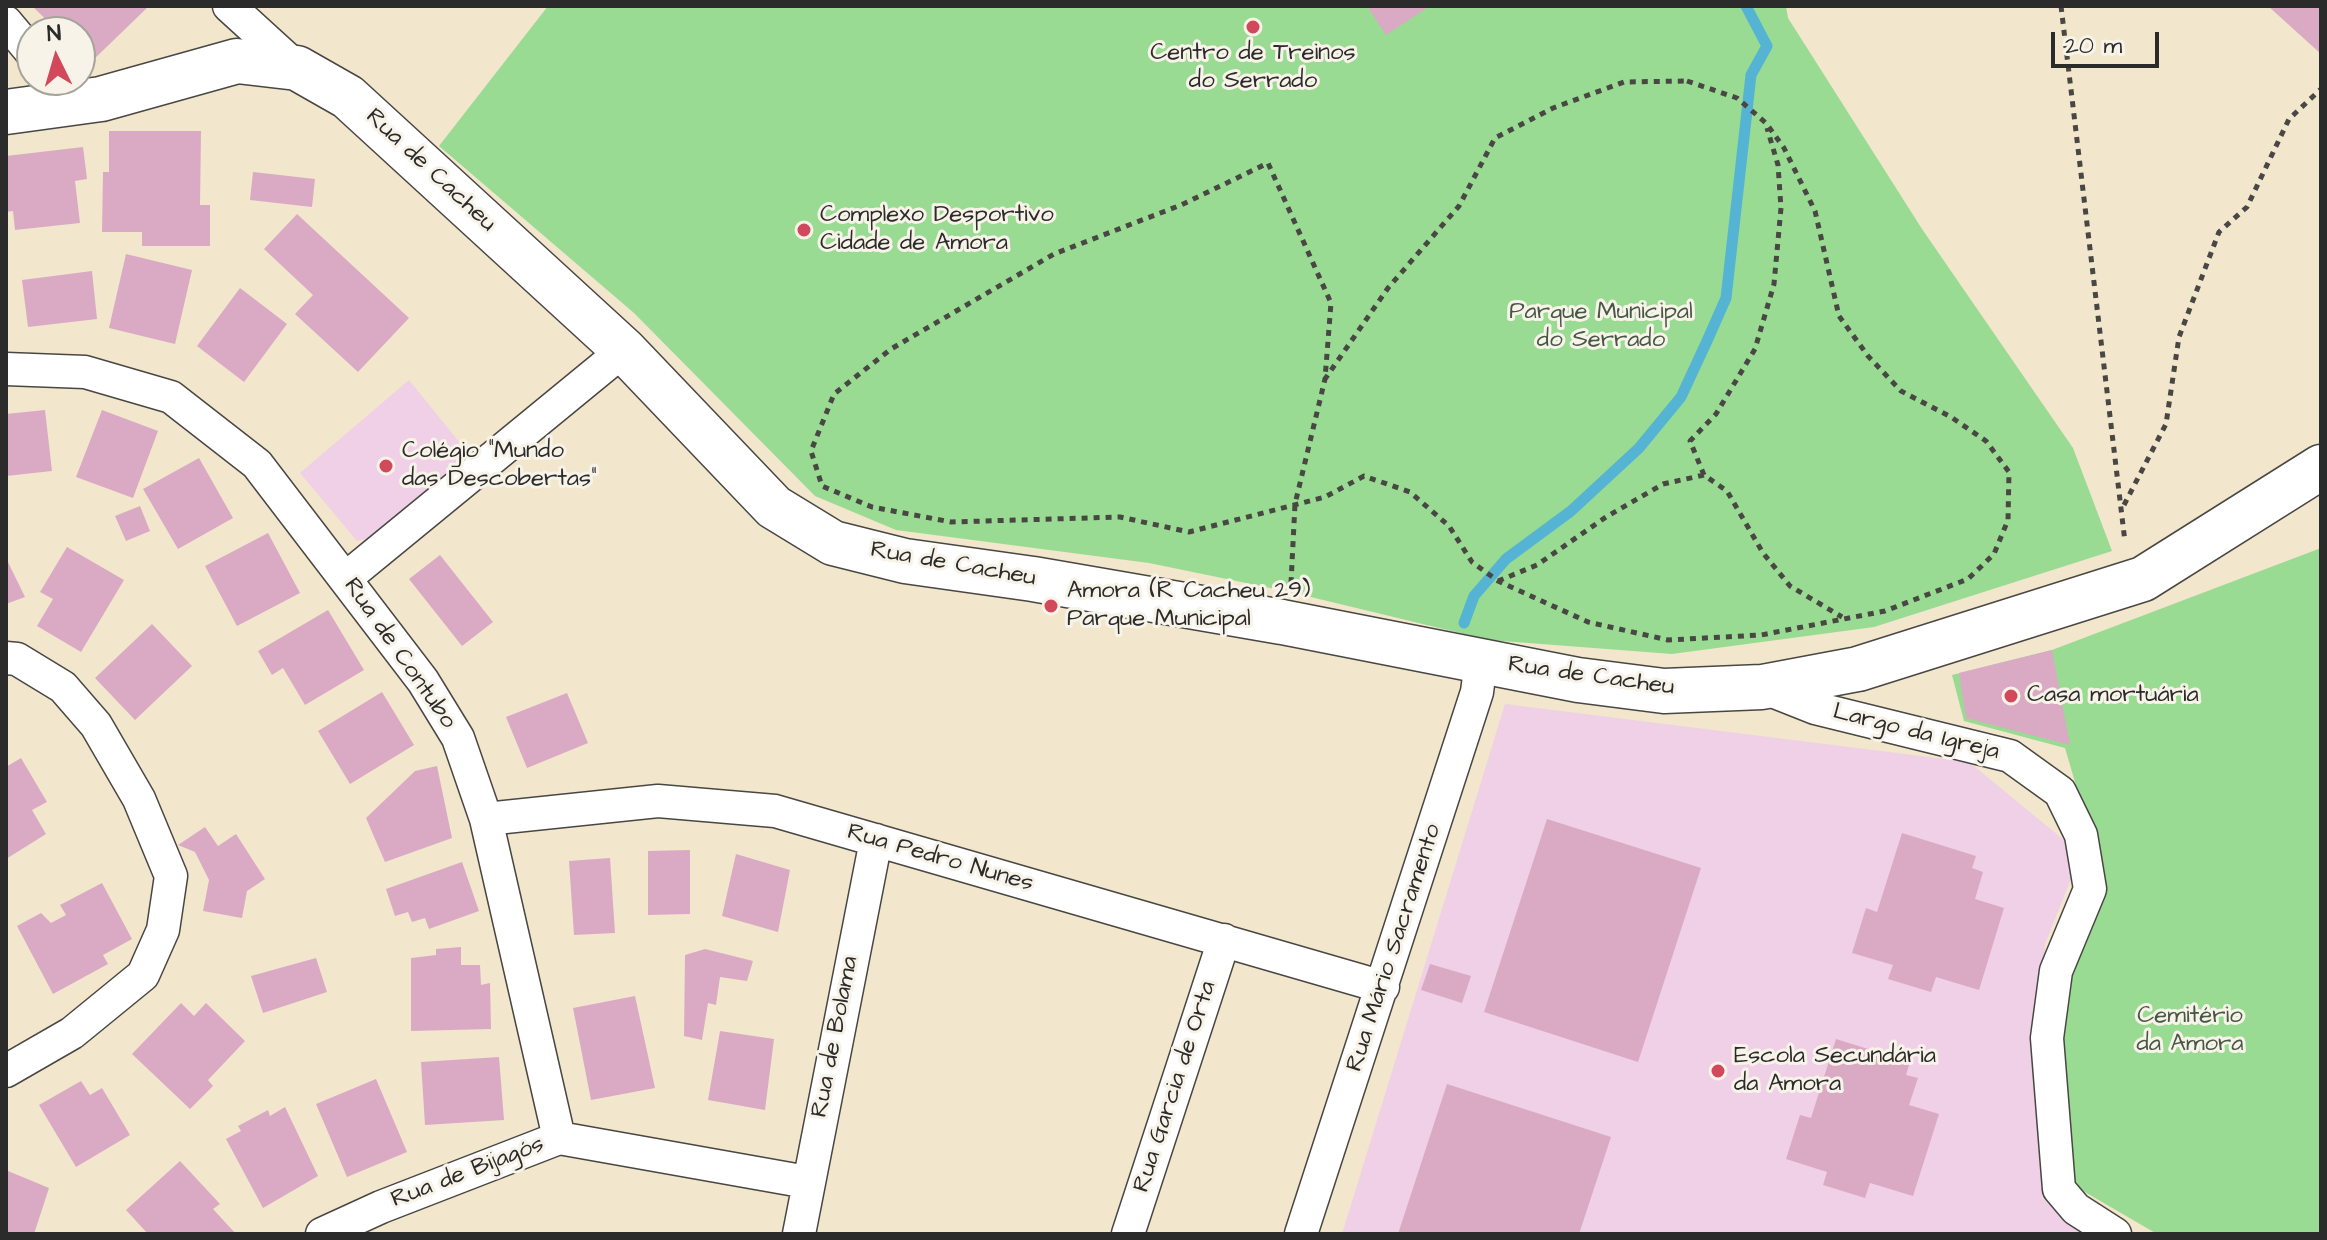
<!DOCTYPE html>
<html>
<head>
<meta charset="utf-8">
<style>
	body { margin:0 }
	#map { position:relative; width:2327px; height:1240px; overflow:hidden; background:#f2e6cd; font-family:"Architects Daughter",sans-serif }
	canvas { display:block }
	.frame { position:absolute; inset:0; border:8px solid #2b2b2b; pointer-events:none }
	.north { position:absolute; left:16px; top:16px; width:80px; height:80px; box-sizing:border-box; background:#f7f3e8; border:2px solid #a5a39c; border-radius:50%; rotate:355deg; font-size:22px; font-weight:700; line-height:32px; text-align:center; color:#2b2b2b }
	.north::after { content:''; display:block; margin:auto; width:28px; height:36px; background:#d1495b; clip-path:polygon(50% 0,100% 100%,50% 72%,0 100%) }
	.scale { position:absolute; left:2051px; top:32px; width:108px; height:36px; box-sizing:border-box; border:4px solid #2b2b2b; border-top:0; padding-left:10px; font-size:24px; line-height:28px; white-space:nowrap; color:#2b2b2b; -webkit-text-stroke:6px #f7f3e8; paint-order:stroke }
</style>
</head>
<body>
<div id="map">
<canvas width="2327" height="1240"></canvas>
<div class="frame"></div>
<div class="north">N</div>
<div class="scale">20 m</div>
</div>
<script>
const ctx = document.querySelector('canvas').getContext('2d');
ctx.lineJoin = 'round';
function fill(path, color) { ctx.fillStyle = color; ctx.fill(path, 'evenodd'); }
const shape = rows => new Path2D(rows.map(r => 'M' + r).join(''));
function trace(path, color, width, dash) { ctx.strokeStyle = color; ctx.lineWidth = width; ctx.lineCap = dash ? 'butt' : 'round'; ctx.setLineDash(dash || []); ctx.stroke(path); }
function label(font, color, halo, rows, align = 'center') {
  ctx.font = font + ' "Architects Daughter",sans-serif'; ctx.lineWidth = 6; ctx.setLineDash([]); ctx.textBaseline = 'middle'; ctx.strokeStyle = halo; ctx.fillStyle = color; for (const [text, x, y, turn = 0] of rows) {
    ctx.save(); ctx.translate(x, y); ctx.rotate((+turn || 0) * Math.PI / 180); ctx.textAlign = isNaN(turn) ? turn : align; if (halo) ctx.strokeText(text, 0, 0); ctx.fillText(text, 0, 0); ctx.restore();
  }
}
fill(shape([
	[409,380,473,459,369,538,357,541,300,473],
	[1505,704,1969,762,2081,854,2045,944,2042,1198,2090,1234,1342,1234]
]), '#efd0e6');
fill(shape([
	[548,6,1786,6,1788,18,1922,229,2073,448,2112,551,1874,627,1672,654,1489,640,1290,592,1149,563,896,530,815,496,634,313,439,146],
	[2321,548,2321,1234,2157,1234,2066,1181,2058,999,2104,881,2065,748,1964,721,1952,675,2052,650]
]), '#99db92');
trace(shape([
	[1464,623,1474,596,1506,559,1571,511,1639,448,1681,397,1707,341,1726,298,1751,75,1767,46,1746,6]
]), '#55b4d3', 11);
fill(shape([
	[32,6,149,6,91,62,80,52,80,32,59,32],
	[1367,6,1430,6,1386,35],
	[2268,6,2321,6,2321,54],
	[109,131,201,131,200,205,210,205,210,246,142,246,142,232,102,232,103,172,109,172],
	[83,147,87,179,75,181,80,223,15,230,13,211,6,212,6,156],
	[253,172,315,179,312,207,250,200],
	[297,214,409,318,358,372,295,314,313,295,264,249],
	[126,254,192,270,175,344,109,328],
	[92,271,97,319,28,327,22,280],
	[240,288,287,324,244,382,197,346],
	[45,410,52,471,6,476,6,414],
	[102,410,158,431,133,498,76,477],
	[199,458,233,518,178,549,143,489],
	[140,506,150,531,126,541,115,516],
	[268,533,300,593,237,626,205,566],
	[67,547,124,580,81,652,37,626,53,599,40,592],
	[440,555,493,622,462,646,409,579],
	[6,558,25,597,6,604],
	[328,610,364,670,305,705,283,668,272,675,258,651],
	[152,624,192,666,135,720,95,678],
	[2052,650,2070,745,1966,718,1959,673],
	[382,692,414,745,350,784,318,731],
	[567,693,588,743,527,768,506,717],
	[21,758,47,802,32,810,46,834,6,859,6,767],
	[437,766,452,838,385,862,366,818,415,771],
	[1547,819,1701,868,1638,1062,1484,1012],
	[205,827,218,846,236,834,265,879,247,891,242,918,203,911,209,880,195,852,178,845],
	[1902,833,1976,856,1972,868,1983,872,1975,899,2004,908,1979,990,1936,977,1931,992,1888,979,1893,965,1852,953,1866,908,1877,912],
	[690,850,690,914,648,915,648,851],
	[736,854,790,870,778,932,722,916],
	[610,858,615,933,574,935,569,861],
	[462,862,479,911,429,929,425,918,412,922,408,912,395,916,386,889],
	[102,883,132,939,103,955,108,964,53,994,17,926,41,913,51,923,66,915,60,905],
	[461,947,461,965,480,965,481,985,490,983,491,1029,411,1031,411,958,436,955,436,949],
	[705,949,753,961,747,981,720,977,716,1005,708,1003,702,1040,684,1036,685,955],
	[316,958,327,992,263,1013,251,976],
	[1430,964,1471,976,1462,1003,1421,990],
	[635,996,655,1088,591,1100,573,1008],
	[181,1003,194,1016,206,1003,245,1041,208,1080,213,1086,190,1109,132,1054],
	[720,1031,774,1039,765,1110,708,1100],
	[1836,1039,1910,1062,1906,1075,1918,1078,1909,1105,1939,1114,1913,1196,1870,1183,1865,1198,1823,1185,1827,1172,1786,1159,1800,1115,1811,1118],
	[499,1057,504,1120,425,1125,421,1062],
	[376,1079,407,1152,347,1177,316,1104],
	[81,1081,90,1095,102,1088,130,1135,76,1167,39,1105],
	[1447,1084,1611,1137,1579,1234,1398,1234],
	[285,1107,318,1176,263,1208,226,1139,241,1131,238,1126,268,1110,270,1116],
	[180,1161,220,1204,213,1209,236,1234,148,1234,126,1210],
	[8,1171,49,1188,34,1234,6,1234]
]), '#daaac5');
const minor = shape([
	[229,6,297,68],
	[6,22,32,53],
	[6,369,85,372,171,397,257,464,423,681,458,738,486,819,559,1138],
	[346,578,624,350],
	[6,658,17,659,63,687,96,725,139,799,171,876,163,930,143,975,72,1033,6,1071],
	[1762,687,1815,708,2010,756,2060,792,2081,835,2090,889,2056,971,2047,1038,2059,1189,2076,1209,2115,1234],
	[486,819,658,801,775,811,1383,987],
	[322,1234,381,1207,559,1138,807,1182],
	[799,1234,876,840],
	[1128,1234,1224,940],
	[1301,1234,1477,692,1481,661]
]);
const secondary = shape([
	[6,112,101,99,237,61,297,68,348,97,624,350,774,507,833,543,905,561,1033,579,1282,622,1578,680,1664,691,1762,687,1858,669,2143,579,2321,467]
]);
trace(minor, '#494743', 35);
trace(secondary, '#494743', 47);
trace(shape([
	[2061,6,2125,542],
	[1687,81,1737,98,1766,123,1784,148,1815,211,1839,316,1868,356,1901,391,1951,417,1986,441,2009,472,2008,520,1994,554,1968,579,1885,611,1761,635,1668,640,1588,622,1498,581,1472,562,1449,526,1410,492,1364,476,1325,497,1189,532,1120,517,951,522,872,507,822,486,811,451,834,394,891,349,1054,254,1181,205,1268,163,1331,303,1325,379,1388,288,1459,206,1495,138,1553,108,1624,82,1687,81],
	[1704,475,1690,441,1716,414,1755,349,1774,284,1781,208,1778,165,1767,128],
	[2124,505,2166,424,2179,337,2219,232,2247,207,2289,119,2321,89],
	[1498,581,1537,565,1606,517,1663,484,1704,475,1727,491,1763,553,1790,586,1842,617],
	[1291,583,1295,504,1325,379]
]), '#494743', 5, [6, 6]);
trace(minor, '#fff', 32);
trace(secondary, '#fff', 44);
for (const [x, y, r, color] of [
	[1253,27,8,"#d1495b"],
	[804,230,8,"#d1495b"],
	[386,466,8,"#d1495b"],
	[1051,606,8,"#d1495b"],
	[2011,696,8,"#d1495b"],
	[1718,1071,8,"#d1495b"]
]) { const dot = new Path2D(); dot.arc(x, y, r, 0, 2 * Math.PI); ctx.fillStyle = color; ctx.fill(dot); trace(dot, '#f7f3e8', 3); }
label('24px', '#2b2b2b', '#f7f3e8', [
	["Centro de Treinos",1253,54,"center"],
	["do Serrado",1253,82,"center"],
	["Complexo Desportivo",820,216],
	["Cidade de Amora",820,244],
	["Colégio \"Mundo",402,452],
	["das Descobertas\"",402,480],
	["Amora (R Cacheu 29)",1067,592],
	["Parque Municipal",1067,620],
	["Casa mortuária",2027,696],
	["Escola Secundária",1734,1057],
	["da Amora",1734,1085]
], 'left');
label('24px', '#2b2b2b', '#f7f3e8', [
	["Rua de Cacheu",430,171,43],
	["Rua de Cacheu",953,565,10],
	["Rua de Contubo",399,654,55],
	["Rua de Cacheu",1591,677,8],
	["Largo da Igreja",1916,733,14],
	["Rua Pedro Nunes",940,859,16],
	["Rua Mário Sacramento",1395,948,-72],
	["Rua de Bolama",836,1037,-79],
	["Rua Garcia de Orta",1176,1087,-72],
	["Rua de Bijagós",468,1173,-21]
]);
label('24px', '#465745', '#f7f3e8', [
	["Parque Municipal",1601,313],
	["do Serrado",1601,341],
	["Cemitério",2190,1017],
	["da Amora",2190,1045]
]);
</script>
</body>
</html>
